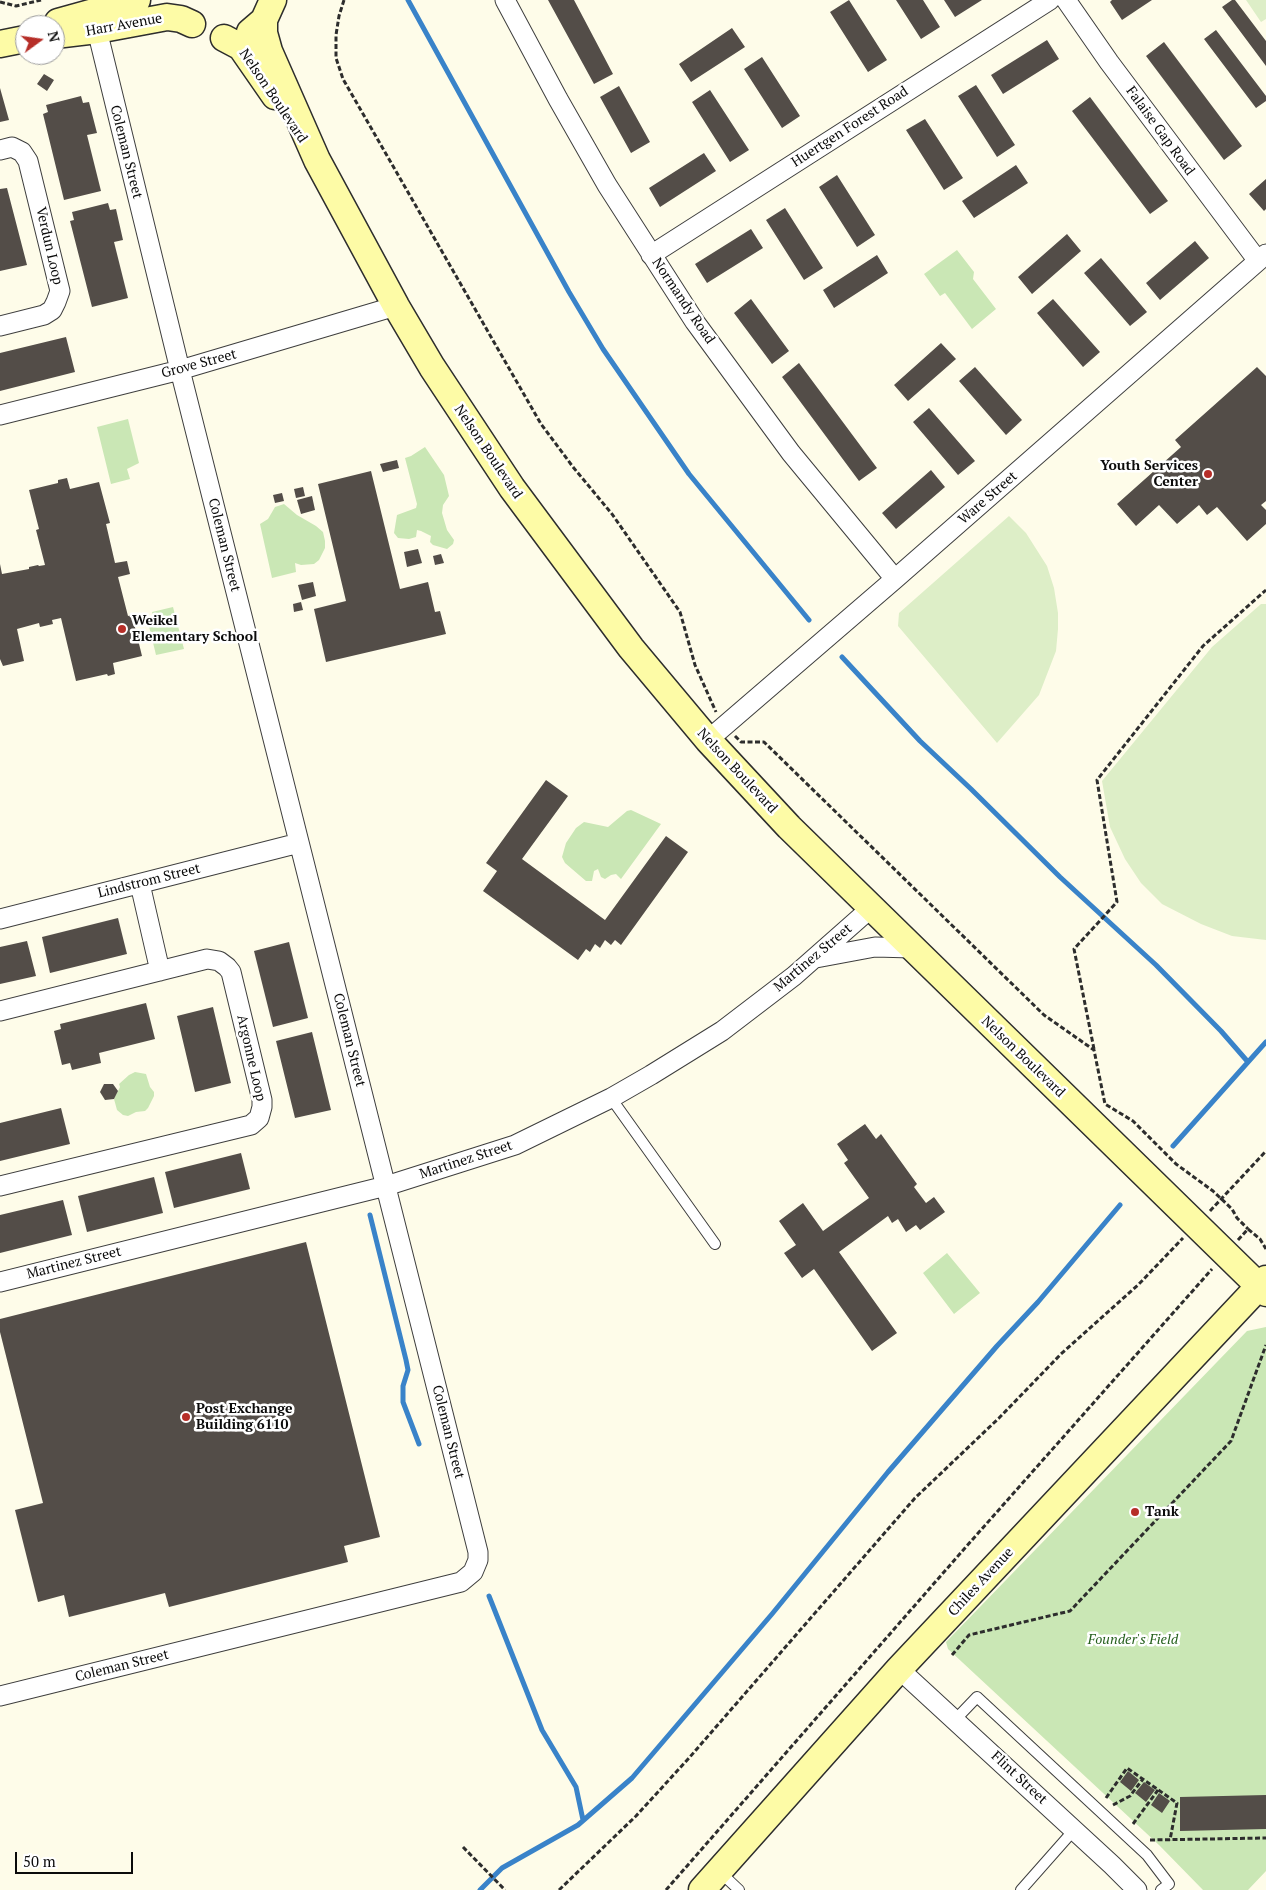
<!DOCTYPE html>
<html>
<head>
<meta charset="utf-8">
<style>
	body { margin:0 }
	#map { position:relative; width:1266px; height:1890px; overflow:hidden; background:#fefce9; font-family:"PT Serif",serif }
	canvas { display:block }
	.north { position:absolute; left:15px; top:15px; width:50px; height:50px; box-sizing:border-box; background:#fff; border:1px solid #9d9d9d; border-radius:50%; rotate:76deg; font-size:14px; font-weight:700; line-height:20px; text-align:center; color:#0b0b0b }
	.north::after { content:''; display:block; margin:auto; width:18px; height:22px; background:#b62e28; clip-path:polygon(50% 0,100% 100%,50% 72%,0 100%) }
	.scale { position:absolute; left:15px; top:1852px; width:118px; height:22px; box-sizing:border-box; border:2px solid #0b0b0b; border-top:0; padding-left:6px; font-size:15px; line-height:18px; white-space:nowrap; color:#0b0b0b; -webkit-text-stroke:4px #fff; paint-order:stroke }
</style>
</head>
<body>
<div id="map">
<canvas width="1266" height="1890"></canvas>
<div class="north">N</div>
<div class="scale">50 m</div>
</div>
<script>
const ctx = document.querySelector('canvas').getContext('2d');
ctx.lineJoin = 'round';
function fill(path, color) { ctx.fillStyle = color; ctx.fill(path, 'evenodd'); }
const shape = rows => new Path2D(rows.map(r => 'M' + r).join(''));
function trace(path, color, width, dash) { ctx.strokeStyle = color; ctx.lineWidth = width; ctx.lineCap = dash ? 'butt' : 'round'; ctx.setLineDash(dash || []); ctx.stroke(path); }
function label(font, color, halo, rows, align = 'center') {
  ctx.font = font + ' "PT Serif",serif'; ctx.lineWidth = 5; ctx.setLineDash([]); ctx.textBaseline = 'middle'; ctx.strokeStyle = halo; ctx.fillStyle = color; for (const [text, x, y, turn = 0] of rows) {
    ctx.save(); ctx.translate(x, y); ctx.rotate((+turn || 0) * Math.PI / 180); ctx.textAlign = isNaN(turn) ? turn : align; if (halo) ctx.strokeText(text, 0, 0); ctx.fillText(text, 0, 0); ctx.restore();
  }
}
fill(shape([
	[957,250,974,272,973,279,996,309,972,329,945,293,940,296,924,274],
	[128,419,139,463,127,469,130,479,111,484,97,427],
	[425,447,444,475,449,496,443,505,442,513,447,530,454,540,453,544,447,549,433,545,430,542,431,536,421,531,417,530,416,537,409,539,398,538,394,533,397,515,416,508,417,504,405,458,411,456],
	[284,504,297,515,316,526,323,532,325,541,325,548,319,560,314,564,301,565,295,563,296,572,272,578,260,524,268,519,275,507],
	[173,607,184,649,156,655,147,618,153,616,152,612],
	[631,810,661,824,621,879,616,874,611,875,605,879,601,877,598,869,594,871,592,881,586,881,565,863,562,857,566,843,576,828,584,822,608,827,627,811],
	[135,1072,146,1074,150,1087,154,1092,154,1096,148,1108,145,1111,136,1112,128,1116,123,1115,117,1110,114,1099,120,1087,119,1084,129,1075],
	[947,1253,980,1293,954,1314,923,1273],
	[1266,1327,1266,1871,1248,1890,1203,1890,1159,1845,948,1649,946,1642,1247,1331]
]), '#cae7b5');
fill(shape([
	[1246,0,1266,0,1266,19,1261,22],
	[1009,516,1026,533,1047,566,1054,588,1058,613,1058,629,1056,651,1039,695,997,743,898,626,899,613],
	[1261,604,1266,604,1266,940,1232,936,1201,924,1162,904,1141,883,1125,859,1110,827,1102,781,1212,647]
]), '#ddeec7');
trace(shape([
	[408,0,569,292,603,349,689,474,809,620],
	[842,657,920,741,971,789,1060,877,1156,965,1221,1031,1248,1062],
	[1173,1146,1266,1042],
	[370,1215,406,1360,408,1370,403,1386,403,1402,419,1444],
	[489,1596,542,1730,576,1787,583,1820],
	[480,1890,502,1868,578,1825,632,1778,772,1614,888,1472,997,1346,1038,1302,1120,1205]
]), '#3983c9', 5);
fill(shape([
	[548,0,574,0,613,74,594,84],
	[849,0,887,60,868,72,830,12],
	[896,0,923,0,940,27,921,39],
	[944,0,982,0,955,17],
	[1112,0,1152,0,1122,20,1110,2],
	[1232,0,1235,0,1266,41,1266,66,1222,7],
	[732,28,745,47,691,82,679,64],
	[1216,30,1266,96,1266,101,1256,108,1204,39],
	[1047,40,1059,59,1003,94,991,75],
	[1164,42,1242,146,1224,160,1146,56],
	[762,57,800,116,782,128,744,69],
	[44,74,54,80,47,91,37,84],
	[976,85,1015,145,997,157,958,96],
	[619,86,650,142,631,153,600,97],
	[0,88,9,120,0,122],
	[710,90,749,150,730,162,692,102],
	[81,96,83,103,89,102,97,133,87,135,101,191,64,200,43,114,48,112,46,105],
	[1090,97,1168,201,1150,214,1072,111],
	[925,119,963,178,944,190,906,130],
	[704,153,716,171,660,207,649,188],
	[1016,165,1028,183,974,218,962,201],
	[837,175,875,235,857,247,819,187],
	[1266,179,1266,209,1264,211,1249,194],
	[7,188,27,265,0,271,0,189],
	[108,203,110,210,116,209,123,240,114,242,128,298,92,307,70,221,74,220,72,212],
	[785,208,823,268,804,280,766,220],
	[751,229,763,248,707,283,695,264],
	[1067,234,1081,251,1032,294,1018,277],
	[1195,241,1209,258,1160,300,1146,283],
	[877,255,888,273,834,308,823,290],
	[1101,258,1147,312,1130,326,1084,273],
	[751,299,789,351,772,364,734,313],
	[1053,299,1100,352,1083,367,1037,313],
	[66,337,75,372,0,391,0,353],
	[941,343,956,359,908,401,894,385],
	[799,363,877,468,859,481,782,377],
	[975,367,1022,420,1006,435,959,381],
	[1257,367,1266,376,1266,501,1261,505,1266,510,1266,524,1247,541,1217,507,1207,515,1199,505,1177,524,1159,505,1136,526,1117,504,1181,447,1175,440],
	[929,408,975,461,958,475,913,422],
	[397,460,399,468,383,472,380,464],
	[931,470,945,487,896,529,882,513],
	[371,471,400,589,428,582,435,612,440,611,446,634,326,662,314,609,346,601,318,484],
	[67,478,70,489,99,482,110,523,106,524,115,563,127,561,130,574,118,577,128,616,132,615,142,656,113,663,115,674,108,676,107,674,76,681,61,618,52,620,53,624,40,627,39,623,17,629,24,661,3,666,0,659,0,564,2,574,29,569,29,567,38,565,39,566,45,565,36,530,39,529,29,490,58,483,58,480],
	[303,487,305,496,296,498,294,489],
	[282,493,284,501,275,503,273,495],
	[312,496,315,510,301,514,297,500],
	[418,549,422,563,407,567,404,552],
	[441,554,444,563,435,565,433,556],
	[313,582,316,596,302,600,298,585],
	[301,602,303,610,294,612,293,604],
	[546,780,568,796,522,859,605,920,666,836,688,852,621,945,615,940,611,945,605,940,600,948,595,944,590,952,586,949,578,960,483,891,497,871,486,863],
	[118,918,127,954,50,973,42,937],
	[27,941,36,976,0,984,0,947],
	[289,942,308,1018,273,1027,254,951],
	[146,1003,155,1039,99,1053,101,1063,72,1070,70,1063,62,1065,54,1031,61,1029,60,1024],
	[213,1007,231,1083,195,1092,177,1016],
	[312,1032,331,1110,295,1118,276,1041],
	[104,1084,113,1084,118,1091,114,1099,105,1100,100,1092],
	[61,1108,70,1144,0,1161,0,1123],
	[865,1124,876,1139,881,1134,917,1184,914,1187,926,1203,934,1197,945,1212,920,1230,916,1225,906,1232,898,1219,892,1223,888,1216,839,1252,897,1333,872,1351,814,1269,802,1278,784,1253,796,1245,779,1221,803,1203,823,1231,869,1198,844,1163,848,1160,837,1144],
	[241,1153,250,1189,174,1208,165,1172],
	[154,1177,163,1213,87,1232,78,1196],
	[63,1200,72,1235,0,1253,0,1215],
	[306,1242,380,1537,344,1546,348,1562,169,1607,165,1593,69,1617,64,1595,38,1602,15,1510,43,1503,0,1332,0,1319],
	[1128,1771,1139,1780,1131,1791,1120,1782],
	[1144,1782,1155,1790,1146,1802,1135,1793],
	[1159,1793,1170,1801,1162,1813,1151,1805],
	[1266,1795,1266,1829,1180,1831,1180,1797]
]), '#534d48');
const lane = shape([
	[611,1098,715,1244],
	[955,1720,977,1697,1147,1855,1169,1884,1161,1890],
	[720,1872,739,1890],
	[1021,1890,1074,1830]
]);
const street = shape([
	[505,0,558,99,607,185,695,322,791,453,895,579],
	[1066,0,1109,62,1258,261],
	[0,150,12,147,22,152,28,161,60,291,56,302,52,310,44,315,0,326],
	[651,255,1050,0],
	[0,415,180,370,396,306],
	[708,740,895,579,1266,254],
	[140,884,160,971],
	[0,919,299,843],
	[816,958,875,947,912,948],
	[0,1011,207,959,219,961,227,967,231,972,262,1100,262,1107,259,1118,251,1125,0,1186],
	[0,1282,386,1186,515,1145,611,1098,651,1075,722,1031,794,976,871,908],
	[899,1669,1112,1865,1137,1890],
	[0,1696,461,1582,473,1572,478,1560,478,1552,180,370,97,30]
]);
const secondary = shape([
	[264,20,264,33,269,51,317,160,396,306,432,367,512,488,631,648,708,740,789,827,1266,1293],
	[58,22,137,0],
	[250,32,264,20,273,0],
	[55,35,97,30,167,17,181,19,192,24],
	[224,38,241,47,275,96],
	[0,44,25,39],
	[702,1890,899,1669,1266,1279]
]);
trace(lane, '#3e3e3e', 12);
trace(street, '#3e3e3e', 21);
trace(secondary, '#2d2d2d', 29);
trace(shape([
	[344,0,339,16,336,35,336,58,343,79,541,424,573,467,612,514,680,612,695,665,716,712],
	[0,2,16,6,41,0],
	[735,736,741,742,764,742,1044,1015,1094,1050,1105,1104,1133,1121,1176,1164,1213,1191,1232,1209,1237,1218,1248,1229],
	[1094,1049,1074,949,1117,902,1097,780,1203,646,1266,590],
	[1210,1211,1266,1151],
	[1238,1240,1248,1229,1260,1239,1266,1249],
	[952,1655,969,1635,1070,1611,1231,1441,1266,1345],
	[1106,1798,1127,1768,1177,1803,1170,1840],
	[1113,1805,1130,1796,1143,1779],
	[1133,1824,1158,1790],
	[1150,1840,1266,1838],
	[463,1847,505,1890],
	[559,1890,636,1816,689,1758,915,1498,999,1418,1061,1354,1139,1284,1183,1238],
	[666,1890,965,1548,1212,1269]
]), '#2d2d2d', 3, [5, 2.5]);
trace(lane, '#fff', 10);
trace(street, '#fff', 19);
trace(secondary, '#fdfba6', 26);
for (const [x, y, r, color] of [
	[1208,474,5,"#b62e28"],
	[122,629,5,"#b62e28"],
	[186,1417,5,"#b62e28"],
	[1135,1512,5,"#b62e28"]
]) { const dot = new Path2D(); dot.arc(x, y, r, 0, 2 * Math.PI); ctx.fillStyle = color; ctx.fill(dot); trace(dot, '#fff', 2); }
label('14px', '#0b0b0b', '#fff', [
	["Harr Avenue",124,25,-10],
	["Nelson Boulevard",273,96,56],
	["Huertgen Forest Road",850,127,-33],
	["Falaise Gap Road",1160,131,54],
	["Coleman Street",126,152,76],
	["Verdun Loop",49,246,77],
	["Normandy Road",683,301,56],
	["Grove Street",199,364,-15],
	["Nelson Boulevard",488,452,56],
	["Ware Street",988,498,-41],
	["Coleman Street",224,545,76],
	["Nelson Boulevard",737,771,47],
	["Lindstrom Street",149,881,-14],
	["Martinez Street",813,958,-40],
	["Coleman Street",349,1040,76],
	["Nelson Boulevard",1023,1057,44],
	["Argonne Loop",251,1058,77],
	["Martinez Street",466,1160,-18],
	["Martinez Street",74,1263,-14],
	["Coleman Street",448,1432,76],
	["Chiles Avenue",981,1582,-47],
	["Coleman Street",122,1666,-14],
	["Flint Street",1019,1778,43]
]);
label('bold 14px', '#0b0b0b', '#fff', [
	["Youth Services",1198,466,"right"],
	["Center",1198,482,"right"],
	["Weikel",132,621],
	["Elementary School",132,637],
	["Post Exchange",196,1409],
	["Building 6110",196,1425],
	["Tank",1145,1512]
], 'left');
label('italic 14px', '#26601e', '#fff', [
	["Founder's Field",1133,1640]
]);
</script>
</body>
</html>
